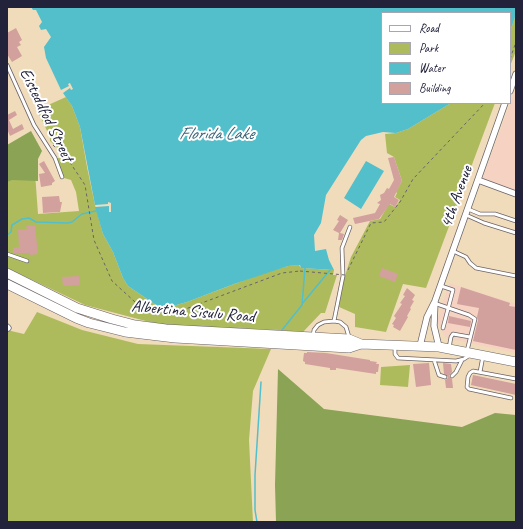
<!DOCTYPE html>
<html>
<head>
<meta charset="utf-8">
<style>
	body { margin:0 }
	#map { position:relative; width:523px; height:529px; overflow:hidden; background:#f0dcbb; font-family:Caveat,sans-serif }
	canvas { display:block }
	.frame { position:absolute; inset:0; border:8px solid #22223b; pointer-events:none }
	.legend { position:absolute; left:381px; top:12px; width:130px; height:92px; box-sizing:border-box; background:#fff; border:1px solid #a7a7b1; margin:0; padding:5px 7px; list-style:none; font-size:12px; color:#22223b }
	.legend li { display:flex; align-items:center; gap:8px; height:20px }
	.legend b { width:20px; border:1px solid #a7a7b1 }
</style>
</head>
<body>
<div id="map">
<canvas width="523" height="529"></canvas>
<div class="frame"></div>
<ul class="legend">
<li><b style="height:5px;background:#fff"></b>Road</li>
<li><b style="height:11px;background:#adbb5d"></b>Park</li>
<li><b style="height:11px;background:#52bfcb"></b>Water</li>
<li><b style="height:11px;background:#d2a09d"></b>Building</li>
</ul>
</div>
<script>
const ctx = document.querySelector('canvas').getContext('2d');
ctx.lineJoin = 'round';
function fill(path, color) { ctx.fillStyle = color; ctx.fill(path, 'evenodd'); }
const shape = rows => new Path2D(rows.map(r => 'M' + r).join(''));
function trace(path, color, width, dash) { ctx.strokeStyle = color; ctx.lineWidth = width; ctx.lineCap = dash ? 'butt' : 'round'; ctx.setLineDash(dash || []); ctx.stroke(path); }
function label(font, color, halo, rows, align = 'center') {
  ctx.font = font + ' Caveat,sans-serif'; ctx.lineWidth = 4; ctx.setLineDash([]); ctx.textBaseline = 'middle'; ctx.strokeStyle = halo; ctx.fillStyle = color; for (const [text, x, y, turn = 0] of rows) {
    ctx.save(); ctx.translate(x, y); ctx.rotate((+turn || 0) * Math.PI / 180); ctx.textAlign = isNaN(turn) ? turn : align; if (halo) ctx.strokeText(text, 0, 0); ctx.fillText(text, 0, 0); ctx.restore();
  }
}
fill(shape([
	[516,88,516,191,482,179],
	[449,283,516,304,516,353,446,338,437,321]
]), '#f5d2c2');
fill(shape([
	[516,15,516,51,510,66,510,31],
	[66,97,72,106,80,127,87,167,95,205,103,234,113,252,123,278,128,286,162,309,187,302,263,273,288,266,299,265,301,268,334,270,333,275,337,275,325,313,321,313,303,332,279,330,161,325,85,305,7,268,7,159,35,173,38,214,79,211,76,192,71,180,64,178,57,158,69,159,50,141,50,137,37,110],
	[451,103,495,103,426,288,403,284,386,332,355,327,355,314,339,307,344,279,351,257,370,221,380,219,389,204,395,207,400,200,395,197,397,193,396,192,402,181,394,157,387,153,385,134,396,133,408,129],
	[37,312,82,330,138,344,271,349,253,391,249,440,253,522,7,522,7,330,24,334],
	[410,365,408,387,380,385,381,367]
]), '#adbb5d');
fill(shape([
	[31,131,42,151,38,159,38,181,12,180,7,182,7,145],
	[278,369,324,409,462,427,495,413,516,415,516,522,276,522,275,485]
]), '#8aa354');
fill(shape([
	[31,7,516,7,516,15,510,31,510,13,382,13,382,103,451,103,408,129,396,133,383,132,366,136,361,140,326,195,321,223,314,235,315,251,326,249,329,260,334,270,301,268,300,265,288,266,234,284,187,302,162,309,128,286,123,278,113,252,103,234,95,207,109,206,109,212,111,212,111,203,108,202,108,204,95,205,80,127,72,106,63,93,70,88,71,90,73,89,70,83,68,84,69,86,61,90,46,58,44,47,51,37,46,29,41,30,39,26,42,22,36,10,33,10],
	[366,161,384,171,361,209,344,198]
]), '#52bfcb');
trace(shape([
	[7,235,11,232,12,225,22,219,29,218,36,222,68,223,72,222,82,214,96,211],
	[302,304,330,270],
	[282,330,302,305,305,268],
	[257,522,255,510,255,475,261,382]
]), '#52bfcb', 1.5);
fill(shape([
	[16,28,22,40,19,42,21,45,17,47,22,56,12,62,7,54,7,33],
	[15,111,17,115,9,120,13,129,22,124,24,129,10,136,7,129,7,115],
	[394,157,402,181,394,197,399,200,395,207,390,204,379,219,355,224,353,218,375,213,380,204,377,203,381,200,380,195,384,193,387,188,389,189,394,180,388,158],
	[44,161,55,181,52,183,52,185,41,187,39,174,45,173,39,164],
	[59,196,60,202,62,202,60,212,43,213,42,197],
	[340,215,348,220,340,233,344,234,342,240,338,240,339,233,333,230,339,221,337,220],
	[26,226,35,226,38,254,30,255,30,253,13,253,13,248,19,247,18,230,27,229],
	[382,268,398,274,395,282,379,276],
	[79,276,80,285,63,286,62,277],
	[461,287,510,303,509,306,516,307,516,350,473,341,478,320,477,317,479,308,457,304],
	[407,288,415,295,412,300,414,301,410,308,411,309,407,316,408,317,400,331,393,327,394,325,392,324,396,318,394,316,402,304,400,303,405,296,403,295],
	[449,316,471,321,470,327,448,323],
	[307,352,326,353,370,360,370,361,377,362,376,364,379,364,378,372,376,372,376,374,336,368,336,370,330,370,330,368,305,364,305,362,303,361,304,353,307,353],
	[429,363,431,385,416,387,413,364],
	[443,363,451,364,452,372,449,376,452,379,453,388,446,388,445,380,447,379,448,377,444,374],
	[473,375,516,384,516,395,471,385]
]), '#d2a09d');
const lane = shape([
	[7,65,34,125,55,158,62,177],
	[468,209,480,214,495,214,516,221],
	[466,215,484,223,516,233],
	[453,251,466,257,470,263,476,268,516,276],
	[7,254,27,261],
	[441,286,453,290,443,328],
	[434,303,469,315,475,319,467,351],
	[334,321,343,276,342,248,350,227],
	[313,336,314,330,318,325,324,322,334,321,340,322,346,327,349,337],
	[395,347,395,354,398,358,456,361,464,359,470,355],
	[449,348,451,337,453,334,470,337],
	[434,360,439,375,445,377],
	[480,372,483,356],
	[452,376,456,372,462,360],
	[511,398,469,389,467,387,468,377,470,373,473,371,516,379]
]);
const street = shape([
	[510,91,516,74],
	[478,180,516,194],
	[435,301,434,326,439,347],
	[7,327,8,328],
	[420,346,427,317,435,301,505,103]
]);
const primary = shape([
	[7,273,77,308,112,319,135,325,166,329,349,339,361,344,439,347,516,362],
	[7,284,76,318,89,323,125,332,175,338,331,347,349,348,361,344]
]);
trace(lane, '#6a6368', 4.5);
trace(street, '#6a6368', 7);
trace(primary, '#6a6368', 10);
trace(shape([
	[510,59,516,42],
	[53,145,71,164,85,185,94,240,112,281,145,311,175,313,282,273,300,271],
	[348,270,371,223,384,222,400,202,413,179,485,103]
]), '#6a6368', 1, [3, 3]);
trace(lane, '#fff', 3);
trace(street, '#fff', 5.5);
trace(primary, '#fff', 9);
trace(shape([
	[300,271,345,275]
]), '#6a6368', 1, [3, 3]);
label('17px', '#22223b', '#fff', [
	["Eisteddfod Street",46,115,64],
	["4th Avenue",457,197,-70],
	["Albertina Sisulu Road",193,312,5]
]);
label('italic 18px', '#356175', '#fff', [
	["Florida Lake",216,134]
]);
</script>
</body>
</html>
